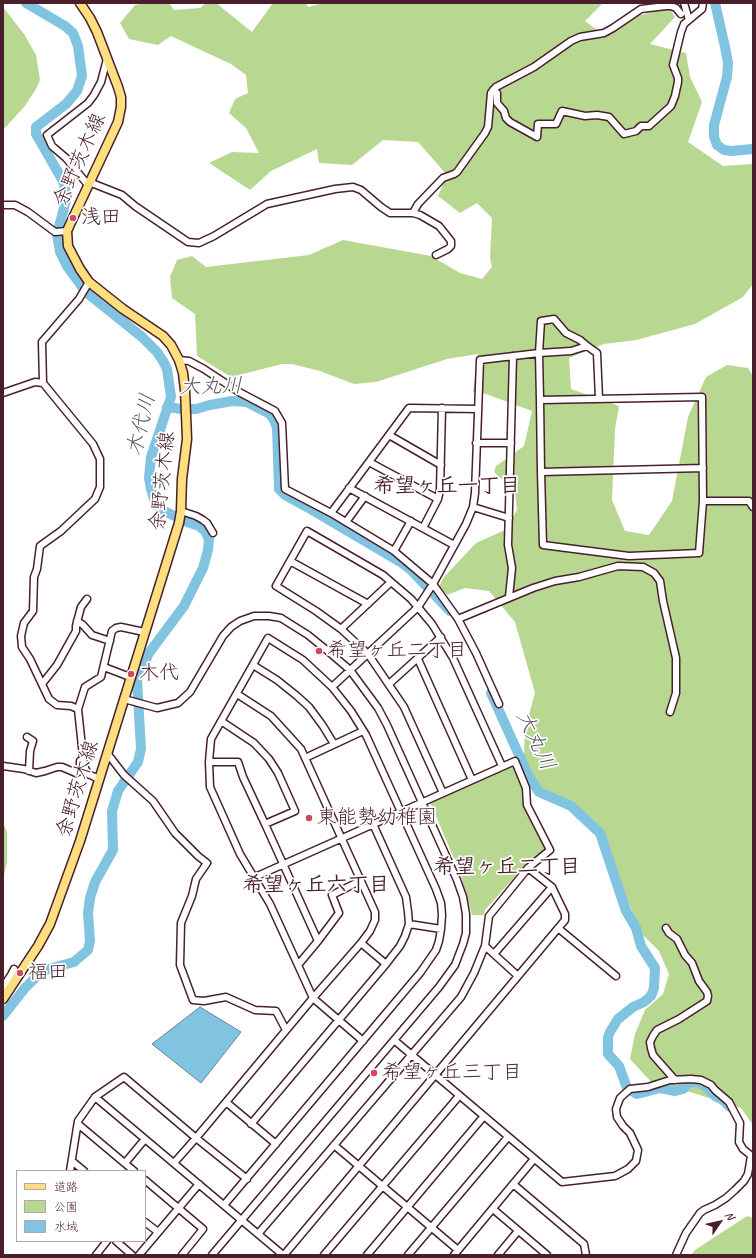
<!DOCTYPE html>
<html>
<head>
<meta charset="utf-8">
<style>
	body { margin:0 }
	#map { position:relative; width:756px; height:1258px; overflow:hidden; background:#fff; font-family:Caveat,"Klee One",sans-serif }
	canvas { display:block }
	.frame { position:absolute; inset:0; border:4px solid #4a1f2b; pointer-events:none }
	.legend { position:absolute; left:16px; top:1170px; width:130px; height:72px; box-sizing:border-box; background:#fff; border:1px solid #b7a5aa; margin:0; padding:5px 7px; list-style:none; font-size:12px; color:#4a1f2b }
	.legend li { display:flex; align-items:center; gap:8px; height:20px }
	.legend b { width:20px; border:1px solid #b7a5aa }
	.north { position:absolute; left:700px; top:1202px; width:40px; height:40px; -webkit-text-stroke:3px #fff; paint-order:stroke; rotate:56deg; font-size:11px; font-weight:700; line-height:16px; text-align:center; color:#4a1f2b }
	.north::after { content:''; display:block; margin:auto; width:14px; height:18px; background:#4a1f2b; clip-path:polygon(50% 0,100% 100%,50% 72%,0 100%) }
</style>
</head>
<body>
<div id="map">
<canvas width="756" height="1258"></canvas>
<div class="frame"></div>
<ul class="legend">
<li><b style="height:5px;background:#fedf80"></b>道路</li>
<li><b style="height:11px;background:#b8d790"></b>公園</li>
<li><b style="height:11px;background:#81c4e2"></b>水域</li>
</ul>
<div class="north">N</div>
</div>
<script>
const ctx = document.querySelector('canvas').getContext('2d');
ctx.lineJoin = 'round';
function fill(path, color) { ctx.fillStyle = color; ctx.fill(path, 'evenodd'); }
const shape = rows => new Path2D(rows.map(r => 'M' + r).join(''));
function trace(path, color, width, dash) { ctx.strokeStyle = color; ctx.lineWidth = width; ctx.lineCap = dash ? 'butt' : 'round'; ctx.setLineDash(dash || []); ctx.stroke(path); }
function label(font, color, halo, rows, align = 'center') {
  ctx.font = font + ' Caveat,"Klee One",sans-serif'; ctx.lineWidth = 3.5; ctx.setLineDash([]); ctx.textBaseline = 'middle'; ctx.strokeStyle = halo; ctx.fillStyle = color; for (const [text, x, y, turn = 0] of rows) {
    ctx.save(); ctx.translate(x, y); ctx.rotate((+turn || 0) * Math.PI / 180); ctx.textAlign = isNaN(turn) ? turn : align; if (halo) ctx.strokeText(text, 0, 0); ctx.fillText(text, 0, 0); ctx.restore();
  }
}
fill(shape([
	[144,3,169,3,174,10,200,8,206,3,216,3,252,32,273,3,306,3,308,7,323,3,603,3,585,21,601,33,637,16,669,8,675,17,650,44,686,53,690,77,702,102,688,142,723,166,753,164,753,284,743,297,695,324,636,340,604,344,569,358,571,389,619,406,615,429,612,500,625,531,649,535,672,501,688,417,706,377,727,365,748,368,753,376,753,1125,741,1108,690,1092,654,1085,630,1059,635,1034,645,1010,663,994,669,974,659,951,641,933,617,876,600,841,584,820,523,780,525,729,535,693,515,622,489,591,465,588,447,595,439,586,444,577,476,543,505,530,517,510,515,491,494,472,496,466,524,446,532,411,486,394,473,392,478,354,447,359,376,382,354,384,320,371,292,364,282,364,231,377,197,356,195,314,172,298,170,277,177,260,192,256,206,267,309,255,343,240,431,256,460,273,482,279,492,267,490,258,492,218,477,203,460,213,438,196,447,175,418,142,383,140,352,165,319,163,317,149,271,171,250,190,209,163,232,152,259,153,246,128,229,113,235,99,248,93,246,75,231,64,171,36,158,45,129,39,120,23,135,5],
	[3,7,24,34,36,55,40,80,36,89,25,106,3,130],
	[512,764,524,788,524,803,526,809,545,847,544,850,527,863,520,871,485,910,484,915,472,915,461,875,430,802],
	[3,822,7,832,7,862,3,880],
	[747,1216,753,1218,753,1255,691,1255,695,1250]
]), '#b8d790');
const water = shape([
	[200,1007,241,1032,201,1083,152,1044,200,1007]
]);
fill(water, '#81c4e2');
trace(water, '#6b8299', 1);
trace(shape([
	[715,3,725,47,728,63,727,77,714,125,714,137,717,145,724,150,731,151,753,149],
	[167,407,181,409,196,409,210,405,232,401,247,402,270,414,274,420,277,428,279,489,285,495,307,507,402,563,411,570,450,611],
	[491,693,528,775,539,792,571,806,600,833,626,911,636,928,641,946,655,968,654,988,651,996,644,1002,633,1007,618,1019,610,1032,608,1037,608,1054,619,1066,627,1088,637,1094,660,1088,675,1091,683,1089,690,1082,698,1082,705,1086,715,1096,723,1100,730,1107],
	[3,1016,25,988,35,978,48,969,74,962,88,950,90,941,88,913,90,898,95,882,113,850,112,811,118,791,138,762,141,749,137,679,149,653,184,606,203,568,208,550,209,539,205,531,199,526,187,522,160,509,154,499,151,489,149,478,151,457,171,397,167,369,163,361,157,352,142,337,86,292,67,266,60,252,57,234,67,197,63,181,36,134,36,127,66,104,77,91,82,76,78,46,73,33,65,26,26,3]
]), '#81c4e2', 10);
const minor = shape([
	[684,3,689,20],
	[493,90,497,93,497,103,504,111,506,118,510,122,537,137,538,124,556,124,562,111,585,116,597,115,609,117,624,134,636,131,641,126,649,126,671,106,675,96,678,82,678,78,673,65,681,32,684,24,702,9,703,3],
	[89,182,122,195,135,206,188,242,199,243,214,236,267,204,335,189,353,187,361,190,381,207,390,213,413,213,420,215,439,226,451,241,451,246,448,249,436,255],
	[88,185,66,158,52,146,47,135,88,103,94,95,101,82,107,59],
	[3,205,15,205,28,212,55,232,67,231],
	[413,213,418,204,443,178,454,174,457,172,485,133,488,127,491,93,496,87,534,67,571,41,580,37,604,33,613,28,641,9,666,6,671,6,676,8,681,14],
	[89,282,79,299,42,342,43,383,93,444,100,459,100,487,95,499,61,531,40,546,37,569,34,577,33,611,24,623,21,636,22,647,30,659,49,699,57,705,71,706,78,709,84,766,88,774,99,779],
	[179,360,189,361,204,369,239,392,275,411,282,423,285,489,331,513,394,551,433,584,458,619,476,653,499,704],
	[3,393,35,382,43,383],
	[540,400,702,397,703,501,699,553,629,556,543,545,541,472,540,400,539,353,541,321,554,319,566,333,580,340,587,346,597,353,599,399],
	[389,435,441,465],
	[476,443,511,443],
	[369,462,438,499],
	[541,472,703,468],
	[349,488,454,545],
	[703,501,749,501,753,507],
	[473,507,509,518],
	[181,511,196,516,203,520,207,523,213,533],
	[331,513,409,408,478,409],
	[346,522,365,496],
	[423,528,438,499,440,490,442,408],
	[394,551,411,521],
	[290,561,368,604],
	[509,597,512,568,508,545,513,356],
	[458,619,533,588,555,581,579,577,618,566,643,567,654,573,660,581,663,601,676,658,676,693,670,712],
	[77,621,83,625,92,635,110,641],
	[341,629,391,582],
	[418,659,472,780],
	[253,665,277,680,297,696,309,707,323,726,334,744],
	[104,667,130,677],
	[42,684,57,665,76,631,76,626,81,607,87,599],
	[389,684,441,637],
	[332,687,418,607,433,584,466,524,473,507,475,493,480,360,539,353,571,351,587,346],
	[237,694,271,716,301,749,375,912,375,920,370,931,361,943,313,998,363,1041],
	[124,699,157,708,178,703,190,692,223,636,231,627,240,621,254,616,269,616,281,618,308,635,329,652,350,670,378,708,387,725,457,880,463,897,466,914,466,933,463,944,455,965,439,987,212,1255],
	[78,709,85,687,101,677,112,631,116,628,121,627,144,632],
	[27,737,33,741,30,751,29,771],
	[107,753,124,775,153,801,175,833,198,856,207,863,196,879,192,896,181,923,180,965,193,1000,204,1001,226,997,255,1010,276,1011,286,1030],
	[305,758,363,731],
	[209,762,238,762,243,777,265,824,295,811,278,773,269,759,254,743,221,721],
	[3,766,24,769,36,773,45,771,57,767,62,767,76,773,80,771,80,761],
	[443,793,404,707,368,654,341,629,316,611,276,586,307,531,383,575,411,599,432,624,453,658,502,766],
	[265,824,318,941,298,965],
	[255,877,515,761,526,788,527,805,550,850,528,868,552,887,565,914,565,920,284,1255],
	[409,924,441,929],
	[558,928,616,976],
	[666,928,669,933,677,939,685,955,692,963,699,981,707,992,708,996,707,1001,679,1019,657,1030,653,1036,650,1042,651,1048,653,1055,675,1080],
	[318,941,339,913,332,895,360,881],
	[361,943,386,964],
	[485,946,518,976],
	[494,954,552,887],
	[3,987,11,975,14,969],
	[394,1040,562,1182,615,1176,628,1169,636,1161,638,1150,630,1133,623,1126,617,1117,616,1109,620,1098,630,1089,648,1087,670,1080,691,1079,701,1080,711,1085,715,1090,729,1102,740,1123,739,1142,743,1149,753,1157],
	[95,1097,283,1255],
	[226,1102,276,1144],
	[78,1124,134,1171],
	[251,1124,386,964,400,946,405,936,409,924,408,912,406,897,373,824],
	[334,1145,458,1250],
	[72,1161,84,1171],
	[125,1163,145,1139],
	[174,1163,196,1138,247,1179],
	[70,1171,78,1121,95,1097,124,1077,196,1138,313,998,270,904,240,854,210,787,209,762,211,739,268,638,303,660,332,687,351,711,366,735,436,889,441,903,442,915,441,929,439,941,436,950,420,973,224,1205],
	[145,1180,203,1229,182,1255],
	[513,1184,584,1244,586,1255],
	[493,1209,547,1255],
	[145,1222,158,1232],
	[258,1234,461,997,474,973,485,946,489,916,528,868],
	[116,1241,132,1255],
	[96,1255,107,1241],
	[139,1255,199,1184],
	[324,1255,459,1096],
	[367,1255,484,1116],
	[408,1255,508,1137],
	[454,1255,534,1159],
	[498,1255,518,1231],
	[676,1255,686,1233,700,1213,704,1210,715,1205,726,1198,735,1190,744,1181,748,1174,751,1156]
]);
const major = shape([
	[3,999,38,946,50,924,80,841,179,523,181,511,182,479,187,439,185,390,183,373,179,360,171,345,163,336,123,309,89,282,80,269,68,246,67,231,73,218,118,122,121,107,121,97,118,87,97,32,90,18,80,3]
]);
trace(minor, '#4a1f2b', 9);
trace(major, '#4a1f2b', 11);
trace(minor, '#fff', 6);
trace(major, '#fedf80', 8);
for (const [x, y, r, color] of [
	[73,218,4,"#d1495b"],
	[319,651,4,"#d1495b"],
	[131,674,4,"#d1495b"],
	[309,818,4,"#d1495b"],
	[20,973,4,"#d1495b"],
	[374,1073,4,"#d1495b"]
]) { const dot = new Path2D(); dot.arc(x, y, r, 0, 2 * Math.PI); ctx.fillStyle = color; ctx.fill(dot); trace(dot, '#fff', 1.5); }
label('20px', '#4a1f2b', '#fff', [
	["余野茨木線",80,160,-66],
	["余野茨木線",163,481,-84],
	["余野茨木線",78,789,-73]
]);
label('20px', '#4a1f2b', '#fff', [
	["浅田",81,218],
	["希望ヶ丘二丁目",327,651],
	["木代",139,674],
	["東能勢幼稚園",317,818],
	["福田",28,973],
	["希望ヶ丘三丁目",382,1073]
], 'left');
label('italic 21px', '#5d596b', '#fff', [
	["大丸川",211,387,-1],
	["木代川",142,425,-77],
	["大丸川",535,741,65]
]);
label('bold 21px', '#4a1f2b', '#fff', [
	["希望ヶ丘一丁目",447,486],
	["希望ヶ丘二丁目",507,867],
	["希望ヶ丘六丁目",316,885]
]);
</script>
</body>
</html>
